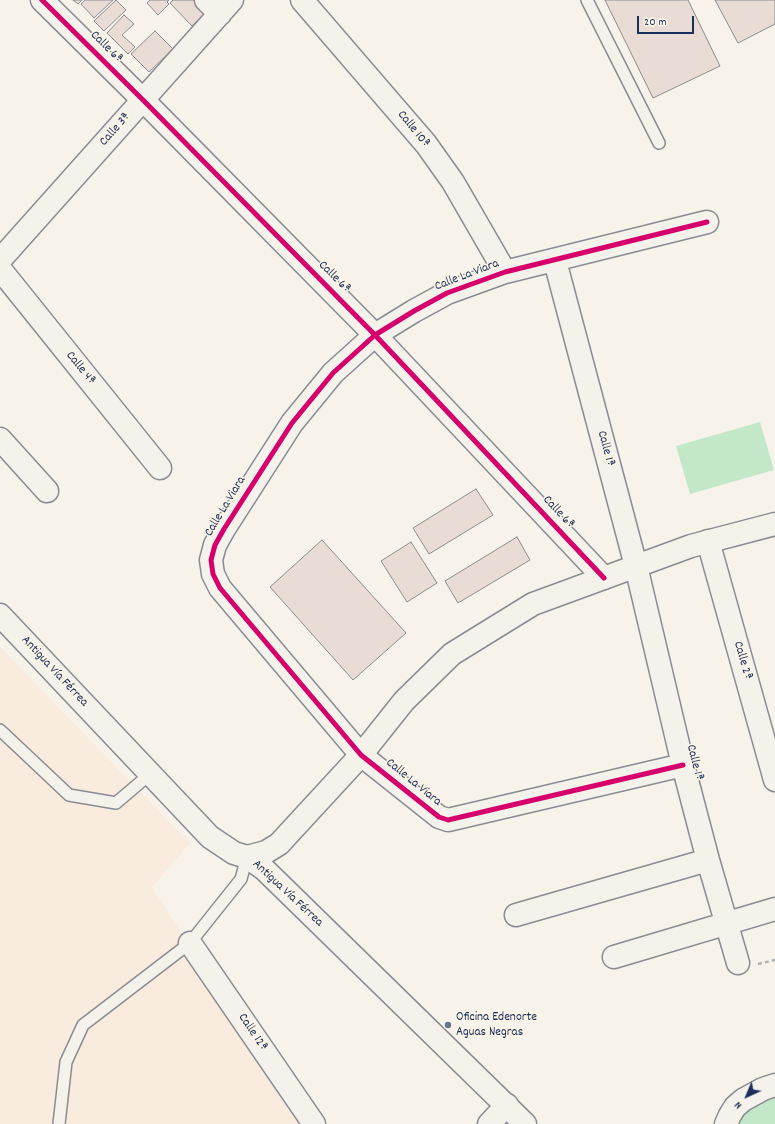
<!DOCTYPE html>
<html>
<head>
<meta charset="utf-8">
<style>
	body { margin:0 }
	#map { position:relative; width:775px; height:1124px; overflow:hidden; background:#f7f3ea; font-family:Dekko,sans-serif }
	canvas { display:block }
	.north { position:absolute; left:727px; top:1076px; width:40px; height:40px; -webkit-text-stroke:3px #fcf5e5; paint-order:stroke; rotate:224deg; font-size:11px; font-weight:700; line-height:16px; text-align:center; color:#1b2f5e }
	.north::after { content:''; display:block; margin:auto; width:14px; height:18px; background:#1b2f5e; clip-path:polygon(50% 0,100% 100%,50% 72%,0 100%) }
	.scale { position:absolute; left:637px; top:16px; width:57px; height:18px; box-sizing:border-box; border:2px solid #1b2f5e; border-top:0; padding-left:5px; font-size:12px; line-height:14px; white-space:nowrap; color:#1b2f5e; -webkit-text-stroke:3px #fcf5e5; paint-order:stroke }
</style>
</head>
<body>
<div id="map">
<canvas width="775" height="1124"></canvas>
<div class="north">N</div>
<div class="scale">20 m</div>
</div>
<script>
const ctx = document.querySelector('canvas').getContext('2d');
ctx.lineJoin = 'round';
function fill(path, color) { ctx.fillStyle = color; ctx.fill(path, 'evenodd'); }
const shape = rows => new Path2D(rows.map(r => 'M' + r).join(''));
function trace(path, color, width, dash) { ctx.strokeStyle = color; ctx.lineWidth = width; ctx.lineCap = dash ? 'butt' : 'round'; ctx.setLineDash(dash || []); ctx.stroke(path); }
function label(font, color, halo, rows, align = 'center') {
  ctx.font = font + ' Dekko,sans-serif'; ctx.lineWidth = 3; ctx.setLineDash([]); ctx.textBaseline = 'middle'; ctx.strokeStyle = halo; ctx.fillStyle = color; for (const [text, x, y, turn = 0] of rows) {
    ctx.save(); ctx.translate(x, y); ctx.rotate((+turn || 0) * Math.PI / 180); ctx.textAlign = isNaN(turn) ? turn : align; if (halo) ctx.strokeText(text, 0, 0); ctx.fillText(text, 0, 0); ctx.restore();
  }
}
fill(shape([
	[0,647,190,843,152,887,303,1124,0,1124]
]), '#f9ebdd');
fill(shape([
	[760,422,774,470,690,494,676,446],
	[775,1085,775,1124,726,1124]
]), '#c2e8c9');
const building = shape([
	[73,0,82,0,78,4,73,0],
	[85,0,113,0,94,18,81,4,85,0],
	[116,0,126,10,104,31,94,21,116,0],
	[150,0,169,0,167,2,169,4,158,15,147,3,150,0],
	[173,0,196,0,207,11,192,26,170,3,173,0],
	[605,0,688,0,720,66,653,98,605,0],
	[715,0,775,0,775,24,738,43,715,0],
	[124,15,134,24,122,35,135,47,128,54,107,33,124,15],
	[155,31,173,49,149,72,131,54,155,31],
	[476,489,493,515,429,554,413,528,476,489],
	[517,537,530,560,458,603,445,581,517,537],
	[322,540,406,633,353,680,270,587,322,540],
	[411,542,437,583,407,602,381,561,411,542]
]);
fill(building, '#e9dcd4');
trace(building, '#8a8c91', 1);
const service = shape([
	[587,0,659,143],
	[0,730,69,795,116,803,150,774],
	[59,1124,66,1062,83,1025,190,943,241,879,247,857]
]);
const minor = shape([
	[42,0,143,100,375,335,604,578],
	[206,0,220,14],
	[302,0,426,144,453,182,505,272],
	[0,260,232,0],
	[555,261,636,566,683,765,708,860,738,963],
	[0,269,160,468],
	[0,439,47,491],
	[708,541,775,780],
	[683,765,448,820,439,817,361,755,220,588,213,574,211,560,215,545,224,529,292,423,333,373,375,335,414,311,447,293,505,272,707,222],
	[247,857,264,869,525,1124],
	[516,915,708,860],
	[190,943,314,1124],
	[614,957,775,909],
	[489,1124,507,1105],
	[726,1124,730,1115,735,1107,743,1100,763,1089,775,1085]
]);
const tertiary = shape([
	[0,615,210,837,234,853,247,857,266,852,279,844,361,755,404,701,452,654,533,604,691,546,775,524]
]);
trace(service, '#8a8c91', 14);
trace(minor, '#8a8c91', 25);
trace(tertiary, '#8a8c91', 25);
trace(shape([
	[758,964,775,960]
]), '#b2b3b4', 2.5, [4, 3]);
trace(service, '#f5f2ec', 11);
trace(minor, '#f5f2ec', 22);
trace(tertiary, '#f5f2ec', 22);
trace(shape([
	[42,0,143,100,375,335,604,578],
	[683,765,448,820,439,817,361,755,220,588,213,574,211,560,215,545,224,529,292,423,333,373,375,335,414,311,447,293,505,272,707,222]
]), '#d6006c', 5);
for (const [x, y, r, color] of [
	[448,1025,4,"#68748f"]
]) { const dot = new Path2D(); dot.arc(x, y, r, 0, 2 * Math.PI); ctx.fillStyle = color; ctx.fill(dot); trace(dot, '#fcf5e5', 1.5); }
label('13px', '#1b2f5e', '#fcf5e5', [
	["Calle 6ª",106,48,45],
	["Calle 3ª",116,130,-48],
	["Calle 10ª",413,130,51],
	["Calle La Viara",467,276,-21],
	["Calle 6ª",334,278,45],
	["Calle 4ª",80,369,51],
	["Calle 1ª",605,449,75],
	["Calle La Viara",226,507,-59],
	["Calle 6ª",558,513,47],
	["Calle 2ª",742,661,74],
	["Antigua Vía Férrea",54,672,47],
	["Calle 1ª",694,763,76],
	["Calle La Viara",413,783,39],
	["Antigua Vía Férrea",287,894,43],
	["Calle 12ª",252,1033,56]
]);
label('13px', '#1b2f5e', '#fcf5e5', [
	["Oficina Edenorte",456,1018],
	["Aguas Negras",456,1033]
], 'left');
</script>
</body>
</html>
